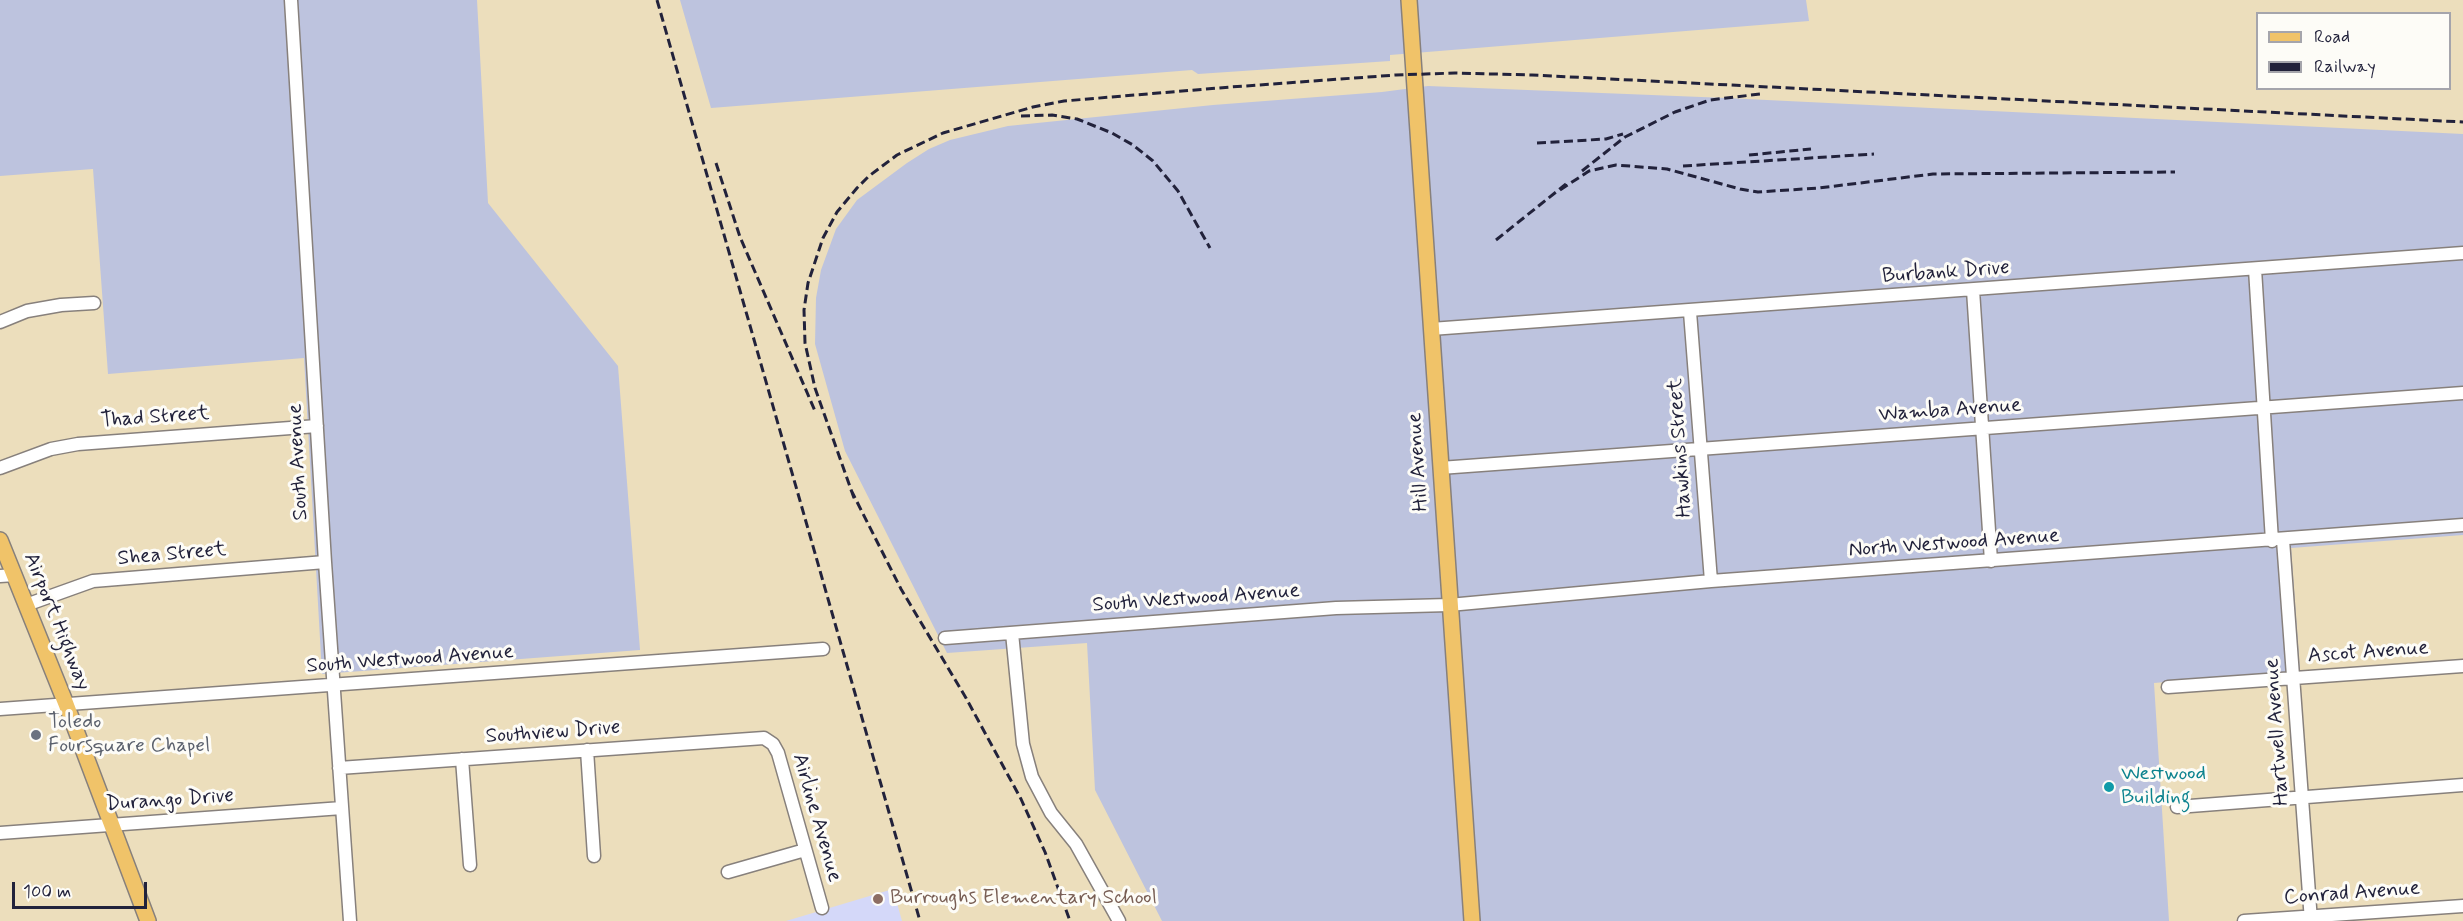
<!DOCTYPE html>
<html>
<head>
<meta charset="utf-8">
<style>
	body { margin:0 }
	#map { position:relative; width:2463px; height:921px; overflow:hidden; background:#ecdebc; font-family:Mynerve,sans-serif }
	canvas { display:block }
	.legend { position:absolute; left:2256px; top:12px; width:195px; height:78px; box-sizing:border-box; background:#fdfcf7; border:2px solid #a5a5ac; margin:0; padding:8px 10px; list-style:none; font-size:18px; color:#22223b }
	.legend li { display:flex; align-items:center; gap:12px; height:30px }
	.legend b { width:30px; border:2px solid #a5a5ac }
	.scale { position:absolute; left:12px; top:882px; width:135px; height:27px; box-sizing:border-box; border:3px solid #22223b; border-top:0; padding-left:8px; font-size:18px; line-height:21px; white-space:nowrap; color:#22223b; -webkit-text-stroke:4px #fdfcf7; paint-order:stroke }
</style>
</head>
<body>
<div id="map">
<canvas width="2463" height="921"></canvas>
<ul class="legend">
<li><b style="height:8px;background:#f0c369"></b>Road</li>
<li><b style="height:8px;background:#22223b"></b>Railway</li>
</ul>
<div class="scale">100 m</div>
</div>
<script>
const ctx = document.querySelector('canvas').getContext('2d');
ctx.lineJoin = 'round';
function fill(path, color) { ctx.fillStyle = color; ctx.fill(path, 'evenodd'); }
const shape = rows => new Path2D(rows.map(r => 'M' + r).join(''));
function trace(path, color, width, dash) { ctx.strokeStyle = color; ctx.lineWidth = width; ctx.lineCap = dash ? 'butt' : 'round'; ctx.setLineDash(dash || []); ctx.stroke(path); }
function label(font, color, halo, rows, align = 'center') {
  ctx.font = font + ' Mynerve,sans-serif'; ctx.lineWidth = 6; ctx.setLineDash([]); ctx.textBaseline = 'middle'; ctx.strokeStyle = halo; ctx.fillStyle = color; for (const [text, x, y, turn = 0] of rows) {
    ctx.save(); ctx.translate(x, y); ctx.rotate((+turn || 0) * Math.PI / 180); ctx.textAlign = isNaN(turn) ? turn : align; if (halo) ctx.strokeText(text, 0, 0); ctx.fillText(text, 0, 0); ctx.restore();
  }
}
fill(shape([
	[893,889,902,921,786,921]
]), '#d4d8f9');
fill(shape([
	[0,0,477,0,488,203,618,366,640,650,322,674,304,358,108,374,93,169,0,176],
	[680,0,1806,0,1809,21,1390,55,1390,61,1198,74,1192,70,711,108],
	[1428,86,1726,98,2463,134,2463,535,2291,548,2300,671,2154,683,2169,921,1162,921,1095,790,1087,643,947,653,845,451,815,344,816,298,821,270,836,229,857,200,907,163,929,149,950,140,1008,126,1213,105,1382,92]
]), '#bdc3de');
const minor = shape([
	[291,0,325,562,350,921],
	[2255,269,2272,541],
	[1973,290,1991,561],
	[1690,312,1711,581],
	[0,322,27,311,61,305,94,303],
	[1431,329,2463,253],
	[0,468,51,449,78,444,317,426],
	[1440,468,2463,393],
	[2283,540,2311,921],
	[0,576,15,575],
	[26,605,93,581,325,562],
	[1012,633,1023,744,1032,777,1051,813,1076,844,1119,921],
	[945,638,1336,608,1449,605,1711,581,2463,525],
	[2168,687,2463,666],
	[0,709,823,649],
	[587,750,594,856],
	[462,759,470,865],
	[339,768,764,738,773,744,778,753,822,908],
	[2177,807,2463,785],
	[0,833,342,808],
	[728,872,805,850],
	[2244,921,2463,906]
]);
const major = shape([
	[1409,0,1472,921],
	[0,540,66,704,148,921]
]);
trace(minor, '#87807c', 15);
trace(major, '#87807c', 18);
trace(minor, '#fff', 12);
trace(major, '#f0c369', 15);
trace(shape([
	[657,0,920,921],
	[1021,116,1052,115,1077,119,1112,133,1133,145,1153,161,1178,191,1210,248],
	[1537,143,1606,139,1623,134],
	[1749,155,1811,149],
	[716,163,740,237,815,411],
	[1683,166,1874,154],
	[1582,171,1625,137,1675,112,1710,100,1760,94],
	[1560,190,1589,171,1616,165,1667,169,1740,189,1758,192,1819,188,1933,174,2175,172],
	[1496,240,1566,184],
	[851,490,901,589,966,698,1021,799,1045,852,1070,921],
	[854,498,815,388,805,343,804,310,808,283,823,238,837,212,857,188,869,176,897,155,943,133,1033,107,1064,101,1231,87,1396,75,1455,73,1532,75,2463,122]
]), '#22223b', 3, [9, 4.5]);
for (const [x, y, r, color] of [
	[36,735,6,"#6b7280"],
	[2109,787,6,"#0f9aa8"],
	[878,899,6,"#8d6e63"]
]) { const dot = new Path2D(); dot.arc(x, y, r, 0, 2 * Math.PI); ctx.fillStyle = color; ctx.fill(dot); trace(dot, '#fdfcf7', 2); }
label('21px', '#22223b', '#fdfcf7', [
	["Burbank Drive",1946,273,-4],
	["Wamba Avenue",1950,411,-4],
	["Thad Street",155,418,-4],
	["Hawkins Street",1681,448,-94],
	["South Avenue",299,462,-93],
	["Hill Avenue",1419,462,-94],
	["North Westwood Avenue",1954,544,-4],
	["Shea Street",172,555,-5],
	["South Westwood Avenue",1196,599,-4],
	["Airport Highway",56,622,68],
	["Ascot Avenue",2368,653,-4],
	["South Westwood Avenue",410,660,-4],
	["Hartwell Avenue",2278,732,-94],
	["Southview Drive",553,733,-4],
	["Durango Drive",170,801,-4],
	["Airline Avenue",816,818,74],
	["Conrad Avenue",2352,894,-4]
]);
label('21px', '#5b616d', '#fdfcf7', [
	["Toledo",48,723],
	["Foursquare Chapel",48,747]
], 'left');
label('21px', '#0d838f', '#fdfcf7', [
	["Westwood",2121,775],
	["Building",2121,799]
], 'left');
label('21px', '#785e54', '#fdfcf7', [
	["Burroughs Elementary School",890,899]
], 'left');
</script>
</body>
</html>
